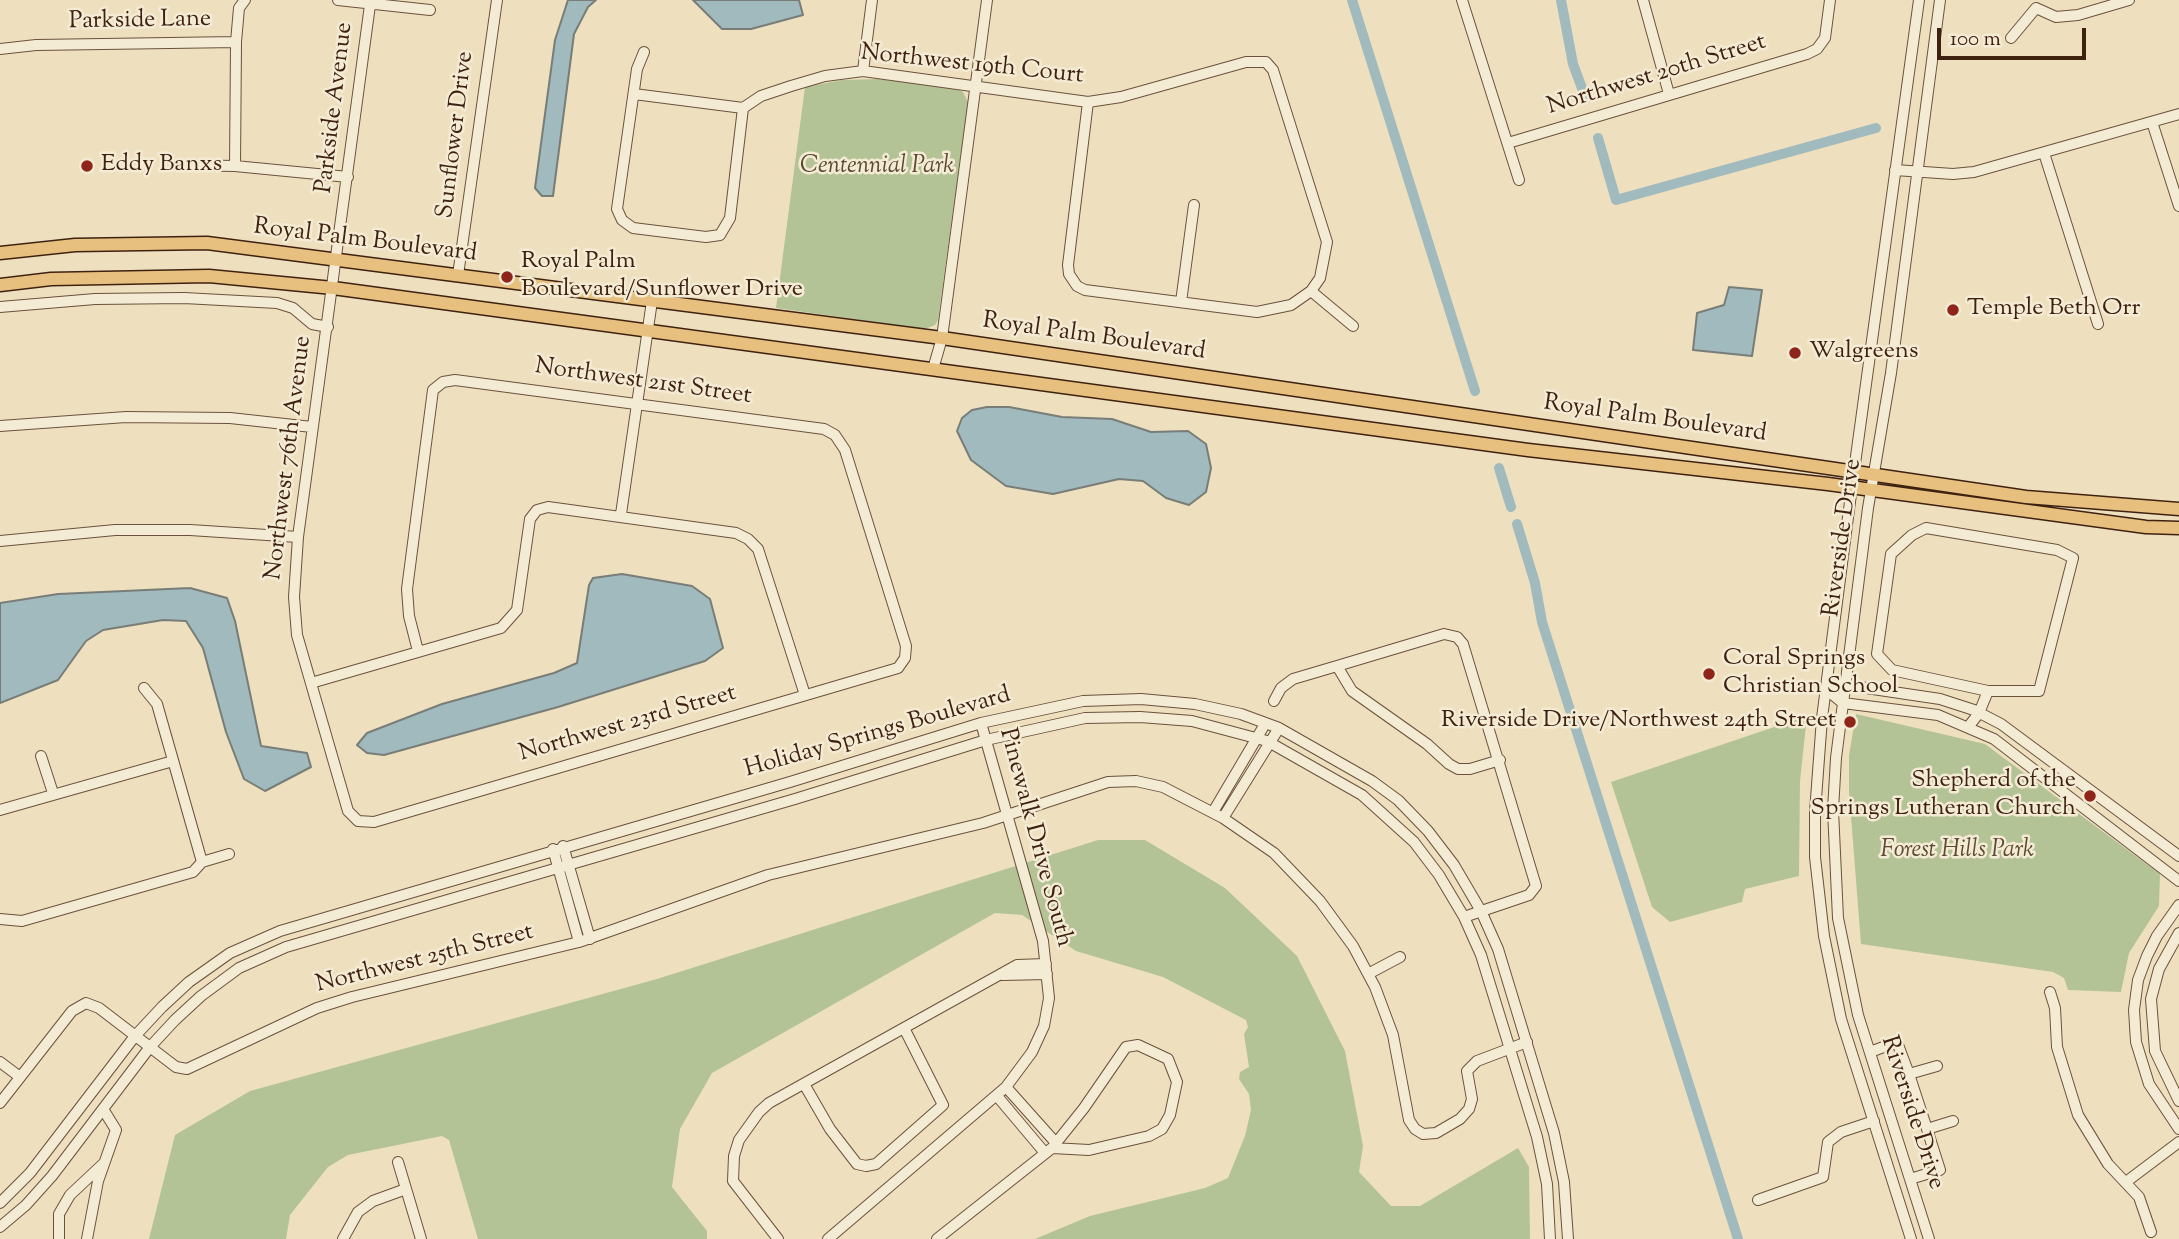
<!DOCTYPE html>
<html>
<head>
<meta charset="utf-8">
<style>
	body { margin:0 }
	#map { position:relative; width:2179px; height:1239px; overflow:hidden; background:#eee0bf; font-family:"Sorts Mill Goudy",serif }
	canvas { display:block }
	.scale { position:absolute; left:1937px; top:28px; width:149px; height:32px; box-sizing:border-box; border:4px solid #3f2110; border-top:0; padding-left:9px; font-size:21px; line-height:24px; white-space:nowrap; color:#3f2110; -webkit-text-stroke:5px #f4ebd5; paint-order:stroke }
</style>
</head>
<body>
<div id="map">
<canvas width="2179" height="1239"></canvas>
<div class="scale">100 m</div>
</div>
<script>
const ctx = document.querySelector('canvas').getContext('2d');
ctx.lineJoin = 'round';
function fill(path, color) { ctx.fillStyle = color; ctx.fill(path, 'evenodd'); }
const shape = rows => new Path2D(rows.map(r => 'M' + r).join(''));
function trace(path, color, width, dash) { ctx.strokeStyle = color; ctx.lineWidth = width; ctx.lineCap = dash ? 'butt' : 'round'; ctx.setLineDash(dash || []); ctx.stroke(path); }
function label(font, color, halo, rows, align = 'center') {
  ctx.font = font + ' "Sorts Mill Goudy",serif'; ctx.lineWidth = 5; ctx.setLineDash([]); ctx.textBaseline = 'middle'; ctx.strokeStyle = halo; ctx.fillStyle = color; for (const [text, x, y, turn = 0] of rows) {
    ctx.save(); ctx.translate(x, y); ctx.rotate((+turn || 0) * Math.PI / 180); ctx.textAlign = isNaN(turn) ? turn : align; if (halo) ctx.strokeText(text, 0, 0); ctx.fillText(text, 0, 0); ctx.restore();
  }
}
fill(shape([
	[878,79,955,88,963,92,968,102,938,320,935,325,925,329,776,308,805,87,842,80],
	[1856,714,1985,744,2160,874,2159,906,2129,953,2121,992,2068,990,2064,978,2053,972,1861,944,1849,791,1849,755],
	[1807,716,1800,781,1799,876,1745,889,1742,902,1670,922,1652,907,1611,782],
	[1098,840,1145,840,1225,888,1297,956,1345,1051,1363,1146,1359,1172,1391,1206,1420,1206,1518,1148,1529,1167,1530,1239,1035,1239,1090,1216,1205,1188,1228,1178,1245,1136,1251,1110,1249,1094,1239,1079,1240,1072,1249,1067,1244,1034,1248,1027,1246,1020,1163,977,1076,951,1022,915,995,913,712,1073,680,1129,672,1187,707,1231,707,1239,478,1239,449,1140,442,1136,348,1155,328,1167,290,1215,286,1239,149,1239,175,1135,250,1091,657,979]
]), '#b3c396');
const water = shape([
	[568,0,596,0,588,7,574,34,553,196,542,196,535,188,555,40,568,0],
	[693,0,799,0,803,15,751,29,722,29,693,0],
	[1729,287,1762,290,1752,356,1693,350,1697,313,1724,305,1729,287],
	[987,407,1009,407,1062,417,1112,419,1151,432,1188,431,1206,444,1211,468,1206,492,1189,505,1166,498,1143,481,1119,479,1053,494,1006,486,971,460,957,431,962,418,972,410,987,407],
	[622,574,692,586,710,599,723,648,705,661,558,707,384,755,367,753,357,745,367,733,442,704,554,673,577,663,589,585,593,578,622,574],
	[190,588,227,598,235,621,261,746,307,753,311,767,265,791,244,779,226,732,203,648,186,621,163,620,103,630,86,641,58,680,0,703,0,603,58,594,190,588]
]);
fill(water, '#a0babe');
trace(water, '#797d78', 2);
trace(shape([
	[1352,0,1475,391],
	[1561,0,1573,64,1586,99],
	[1598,138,1616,200,1876,128],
	[1499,468,1511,507],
	[1517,524,1535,583,1542,622,1738,1239]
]), '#a0babe', 10);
const minor = shape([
	[338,0,430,10],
	[1462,0,1519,180],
	[1643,0,1669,94],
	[370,5,298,537,294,597,297,635,348,811,358,821,374,822,898,668,905,658,906,646,845,450,835,435,824,429,455,380,443,382,433,390,407,589,409,616,418,651],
	[2036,8,2056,17,2078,15,2129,0],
	[2011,38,2036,8],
	[0,49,36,45,236,42,239,8,245,0],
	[644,52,637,69,617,209,622,220,633,228,706,237,720,235,730,218,743,108],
	[863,71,872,0],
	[634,94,743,108,761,96,791,86,825,76,863,71,1088,102,1121,97,1246,62,1266,62,1273,70,1327,242,1320,278,1311,291,1291,305,1257,312,1085,290,1077,286,1069,274,1068,265,1088,102],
	[2152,122,2179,206],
	[1508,143,1807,54,1817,49,1825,38,1830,0],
	[2044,153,2098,324],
	[179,165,235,166,348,177],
	[235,166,236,42],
	[1895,170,1953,174,1974,172,2179,114],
	[458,275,497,0],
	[1311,291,1353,326],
	[1181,302,1194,205],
	[0,307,95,299,184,298,277,303,293,308,312,324,328,327],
	[933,369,942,338,987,0],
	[0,426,126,417,230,418,312,427],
	[621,514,652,301],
	[0,541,115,530,190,530,298,537],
	[1337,666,1352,691,1427,744,1449,764,1458,769,1470,769,1500,760],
	[311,683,501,628,517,610,530,519,537,510,548,507,736,533,748,539,758,549,805,695],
	[144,688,157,704,202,862],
	[1827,690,1843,703,1938,715,1994,739,2179,881],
	[1827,690,1846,685,1940,699,1974,710,2001,724,2179,856],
	[1274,701,1281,688,1293,679,1337,666,1444,634,1457,637,1463,644,1536,886,1529,895,1464,917],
	[1969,726,1979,713,1988,691,2039,691,2073,558,2057,550,1926,528,1912,535,1891,554,1877,654,1892,670,1988,691],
	[41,756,53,793],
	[0,810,173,761],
	[1213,812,1265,724],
	[1223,818,1279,728],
	[563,846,590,939],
	[553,849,579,942],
	[2179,905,2157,936,2147,956,2138,980,2134,1010,2136,1042,2149,1084,2179,1129],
	[0,919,22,921,193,872,202,862,229,854],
	[2179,933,2159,969,2151,999,2155,1051,2179,1101],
	[1368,974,1400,957],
	[1002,975,1047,974],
	[2050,992,2055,1008,2057,1047,2078,1115,2108,1164,2139,1197,2151,1232],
	[1870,1052,1897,1042,1909,1074],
	[0,1062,20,1077],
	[804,1084,830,1129,857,1164,866,1166,876,1164,943,1105,904,1028],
	[1006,1087,1056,1143],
	[997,1096,1045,1153],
	[0,1103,72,1011,86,1003,99,1008,176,1067,187,1069,317,1008,352,997,579,942,768,875,983,823,1108,782,1136,781,1163,787,1223,818,1274,853,1320,901,1353,946,1375,987,1393,1035,1409,1120,1415,1129,1423,1134,1436,1133,1460,1119,1469,1109,1472,1099,1467,1071,1477,1061,1527,1042],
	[1927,1129,1909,1074,1937,1066],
	[398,1162,421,1239],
	[1910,1179,1940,1170,1927,1129,1953,1121],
	[2126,1182,2179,1142],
	[1758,1200,1823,1177,1828,1142,1841,1132,1874,1121],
	[0,1203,30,1173,135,1036,162,1007,189,982,230,953,280,931,790,782,981,723,1083,701,1141,699,1195,704,1241,714,1279,728,1372,781,1398,800,1428,831,1454,865,1481,911,1498,949,1554,1133,1564,1182,1568,1239],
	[0,1227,26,1205,52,1176,150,1047,175,1020,201,996,239,968,286,947,795,799,986,740,1085,718,1140,717,1192,721,1267,741,1362,795,1414,842,1439,875,1464,917,1481,955,1537,1137,1547,1184,1550,1239],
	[59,1239,59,1214,70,1195,103,1164],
	[87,1239,98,1181,116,1130,103,1109],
	[343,1239,358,1212,373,1201,406,1189],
	[778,1239,733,1181,734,1156,739,1140,759,1112,769,1103,1017,965,1046,964],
	[828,1239,1006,1087,1032,1052,1044,1026,1049,998,1043,941,981,723],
	[937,1239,1052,1148,1084,1108,1126,1047,1138,1045,1168,1059,1177,1082,1170,1115,1162,1129,1149,1136,1089,1150,1052,1148],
	[1911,1239,1841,1019,1824,936,1815,857,1815,812,1822,718,1854,471,1919,0],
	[1929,1239,1858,1015,1838,918,1833,810,1836,758,1868,508,1891,373,1940,0]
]);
const major = shape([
	[0,253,75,245,207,243,942,338,2026,497,2179,509],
	[0,285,51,279,209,276,333,288,1528,450,1828,484,2146,527,2179,528]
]);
trace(minor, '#6b513c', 12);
trace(major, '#3f2110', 15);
trace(minor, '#f4ebd5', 10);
trace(major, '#e7c080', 12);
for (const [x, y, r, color] of [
	[87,166,7,"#8f2418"],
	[507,277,7,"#8f2418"],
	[1953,310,7,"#8f2418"],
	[1795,353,7,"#8f2418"],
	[1709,674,7,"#8f2418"],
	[1850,722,7,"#8f2418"],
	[2090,796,7,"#8f2418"]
]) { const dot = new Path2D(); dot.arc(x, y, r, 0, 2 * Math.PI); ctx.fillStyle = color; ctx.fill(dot); trace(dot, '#f4ebd5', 2.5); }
label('24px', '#3f2110', '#f4ebd5', [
	["Parkside Lane",140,22,-1],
	["Northwest 19th Court",972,66,6],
	["Northwest 20th Street",1657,76,-17],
	["Parkside Avenue",336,108,-83],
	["Sunflower Drive",457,135,-83],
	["Royal Palm Boulevard",365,242,7],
	["Royal Palm Boulevard",1094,338,8],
	["Northwest 21st Street",643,383,8],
	["Royal Palm Boulevard",1655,420,8],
	["Northwest 76th Avenue",290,458,-83],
	["Riverside Drive",1844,538,-82],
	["Northwest 23rd Street",628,725,-16],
	["Holiday Springs Boulevard",878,734,-16],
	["Pinewalk Drive South",1034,838,75],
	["Northwest 25th Street",425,960,-14],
	["Riverside Drive",1911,1113,72]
]);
label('24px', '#3f2110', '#f4ebd5', [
	["Eddy Banxs",101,166],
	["Royal Palm",521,263],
	["Boulevard/Sunflower Drive",521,291],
	["Temple Beth Orr",1967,310],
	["Walgreens",1809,353],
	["Coral Springs",1723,660],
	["Christian School",1723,688],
	["Riverside Drive/Northwest 24th Street",1836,722,"right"],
	["Shepherd of the",2076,782,"right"],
	["Springs Lutheran Church",2076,810,"right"]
], 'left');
label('italic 24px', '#5c4a32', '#f4ebd5', [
	["Centennial Park",877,168],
	["Forest Hills Park",1957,852]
]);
</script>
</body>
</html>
